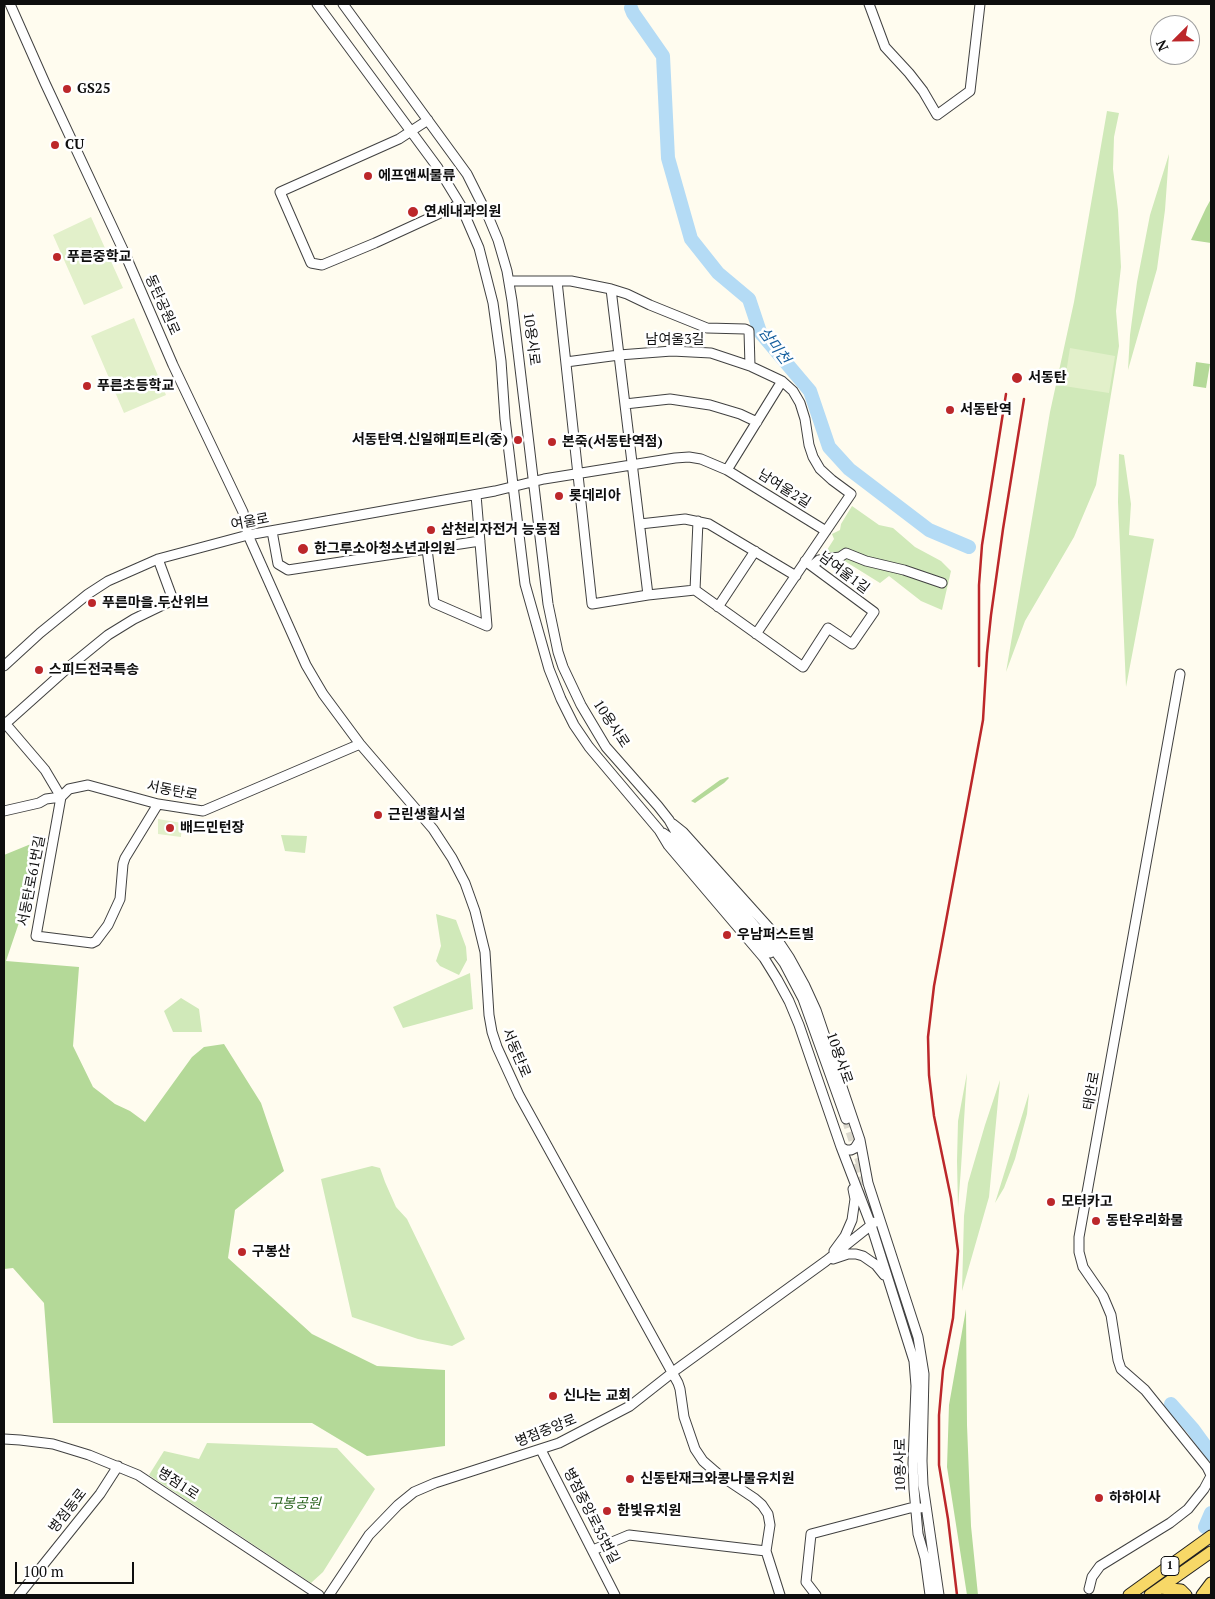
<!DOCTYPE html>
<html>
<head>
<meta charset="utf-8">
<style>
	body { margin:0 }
	#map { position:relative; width:1215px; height:1599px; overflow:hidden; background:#fffcef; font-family:"PT Serif",serif }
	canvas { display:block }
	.frame { position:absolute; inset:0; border:5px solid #0e0e0e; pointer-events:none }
	.north { position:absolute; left:1150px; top:15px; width:50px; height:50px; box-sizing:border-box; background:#fff; border:1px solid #9f9f9f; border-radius:50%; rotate:247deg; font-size:14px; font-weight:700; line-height:20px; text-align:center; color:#0e0e0e }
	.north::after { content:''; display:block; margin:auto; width:18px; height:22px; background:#bc272a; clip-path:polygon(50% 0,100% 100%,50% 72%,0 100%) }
	.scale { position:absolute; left:15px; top:1562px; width:119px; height:22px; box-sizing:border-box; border:2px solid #0e0e0e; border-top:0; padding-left:6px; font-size:15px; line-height:18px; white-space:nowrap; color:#0e0e0e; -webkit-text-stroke:4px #fff; paint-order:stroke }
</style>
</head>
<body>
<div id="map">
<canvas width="1215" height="1599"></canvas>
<div class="frame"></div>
<div class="north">N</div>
<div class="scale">100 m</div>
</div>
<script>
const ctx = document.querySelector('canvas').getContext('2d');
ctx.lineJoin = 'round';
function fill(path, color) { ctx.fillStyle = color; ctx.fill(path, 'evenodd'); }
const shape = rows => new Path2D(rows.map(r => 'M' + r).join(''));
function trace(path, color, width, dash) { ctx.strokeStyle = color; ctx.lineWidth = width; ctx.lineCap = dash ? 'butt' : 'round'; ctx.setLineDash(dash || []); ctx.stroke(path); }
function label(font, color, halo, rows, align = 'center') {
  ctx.font = font + ' "PT Serif","Noto Sans KR",serif'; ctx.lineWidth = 5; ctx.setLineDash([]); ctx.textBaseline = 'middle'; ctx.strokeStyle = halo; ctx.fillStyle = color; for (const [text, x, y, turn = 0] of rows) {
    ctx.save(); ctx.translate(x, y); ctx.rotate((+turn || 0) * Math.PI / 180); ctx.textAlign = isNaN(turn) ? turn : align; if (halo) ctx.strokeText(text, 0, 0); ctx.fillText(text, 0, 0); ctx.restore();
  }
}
fill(shape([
	[1107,111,1119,113,1114,137,1113,169,1118,210,1121,267,1116,311,1119,346,1096,485,1074,537,1025,621,1006,672,1050,412,1074,302],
	[1169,154,1165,210,1157,269,1128,370,1130,335,1137,282,1150,215],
	[1119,454,1124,455,1131,504,1129,535,1154,539,1126,687,1118,502],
	[852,506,879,525,893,528,915,547,941,561,951,571,942,610,921,601,889,576,880,583,827,550,834,539,832,534,840,530,841,524],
	[281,835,307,836,305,853,285,851],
	[436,914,456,920,466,947,467,960,459,975,440,966,436,961,441,946],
	[470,973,473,1009,403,1028,393,1007],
	[181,998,199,1009,202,1032,173,1032,164,1011],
	[967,1073,961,1168,958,1208,957,1161,958,1121],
	[1000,1080,989,1197,962,1291,964,1216,968,1183,985,1125],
	[1029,1093,1027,1114,1015,1159,1004,1188,995,1203],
	[372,1166,380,1168,385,1182,396,1207,407,1219,465,1339,452,1346,418,1339,352,1317,321,1179],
	[207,1443,337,1448,375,1489,323,1572,311,1583,149,1475,164,1451,199,1459]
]), '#d0e9b9');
fill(shape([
	[1211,199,1211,243,1191,240,1206,208],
	[1196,362,1210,364,1206,388,1193,386],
	[728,777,729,778,724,783,695,803,691,801,720,780],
	[48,837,6,961,79,967,73,1046,93,1087,115,1104,130,1111,145,1122,192,1057,204,1047,224,1044,261,1103,284,1171,235,1210,228,1258,312,1334,377,1366,445,1370,445,1446,367,1456,312,1423,53,1423,44,1303,13,1268,4,1269,4,855],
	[966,1309,967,1425,971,1526,978,1595,967,1595,947,1467,949,1405]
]), '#b4d998');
fill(shape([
	[91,217,123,288,84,305,53,235],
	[134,318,166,395,124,413,91,336],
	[1070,348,1115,356,1109,393,1064,386],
	[158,819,182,823,181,837,158,834]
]), '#e2f0ca');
trace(shape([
	[631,8,633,13,663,56,668,158,691,239,718,273,749,299,760,332,810,391,829,447,849,469,929,530,969,547],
	[1171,1404,1193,1429,1211,1454],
	[1205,1527,1211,1513]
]), '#b4dbf5', 14);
trace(shape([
	[846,1119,863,1171],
	[855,1164,876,1228],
	[884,1252,912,1340],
	[919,1477,919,1493,929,1561]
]), '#dbd8cd', 9, [9, 4.5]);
const minor = shape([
	[10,4,45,83,125,254,173,365,243,512,248,535,306,665,323,694,360,744,433,829,452,858,465,883,475,911,485,952,489,1015,492,1032,497,1047,519,1095,678,1383,680,1389,684,1417,695,1449,703,1461,718,1474,754,1498,762,1505,768,1514,770,1525,766,1551,780,1595],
	[317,4,438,168,460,204,479,248,493,303,501,361,505,419,525,584,549,669,561,699,574,725,589,747,659,830,668,845,764,958,777,979,789,1001,799,1025,841,1147,871,1225,914,1361,916,1386,913,1463,914,1489,918,1534,925,1558,930,1595],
	[343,4,467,174,488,216,498,240,507,271,512,301,548,604,558,652,563,667,581,705,606,747,658,806,669,820,678,836,766,939,784,963,803,999,846,1119],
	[869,4,885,47,909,73,923,91,937,115,970,91,980,4],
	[428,120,399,139,280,192,311,263,322,265,375,243,460,204],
	[509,281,571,281,611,289,627,294,650,305,707,328,745,329,749,331,750,366],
	[557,281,592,604,648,595,695,590,803,667,828,628,852,644,874,612,805,561],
	[611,289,648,595],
	[566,362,619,355,672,351,711,353,750,366,782,381,793,391,800,403,805,419,809,445,813,457,820,469,832,480,851,494,756,634],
	[625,404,670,399,710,405,740,414,757,422],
	[727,470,782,381],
	[640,524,685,519,709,524,796,576],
	[272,531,278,564,288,570,480,541],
	[427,549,434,603,487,626,476,495],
	[812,566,819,560,840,557,846,553,866,561,904,570,942,583],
	[695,590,698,521],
	[718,607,755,551],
	[4,666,40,633,88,594,108,581,158,559,248,535,495,491,544,479,675,458,689,457,701,459,727,470,826,531],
	[1180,674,1079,1237,1079,1252,1083,1267,1103,1296,1111,1315,1118,1360,1121,1369,1145,1390,1207,1467,1211,1475],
	[4,722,45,770,61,797,46,799,39,803,4,811],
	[4,725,70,666,108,635,134,619,167,603,172,597,158,559],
	[158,804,125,858,123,864,120,899,108,925,96,941,92,943,36,936,61,797,69,789,88,785,158,804,203,811,360,744],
	[673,824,683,832,771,930,789,957,805,986,816,1010,860,1140,868,1183,918,1337,924,1374,922,1461,923,1485,939,1595],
	[663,833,673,840,770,953],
	[841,1147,846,1150,851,1150,855,1148,860,1140],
	[834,1251,845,1236,852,1220,855,1199,853,1189],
	[833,1259,848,1254,856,1254,863,1256,876,1265,884,1275],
	[4,1439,20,1440,53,1444,89,1455,138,1475,319,1595],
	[541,1450,615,1595],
	[593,1550,629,1535,766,1551],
	[1089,1589,1092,1577,1100,1566,1170,1523,1188,1509,1204,1489,1211,1476],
	[19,1595,100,1494,118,1466],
	[329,1595,369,1535,398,1505,414,1492,435,1483,559,1443,630,1406,677,1369,826,1261,875,1222],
	[816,1595,806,1582,811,1534,910,1508,920,1508]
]);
const major = shape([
	[1160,1588,1181,1590,1186,1595],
	[1129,1595,1211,1536],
	[1150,1595,1211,1552],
	[1202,1595,1211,1583]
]);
trace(minor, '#414141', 11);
trace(major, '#1f1f1f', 13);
trace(minor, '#fff', 9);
trace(major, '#f7d867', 11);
trace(shape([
	[979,666,979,585,982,545,1006,394],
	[957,1595,948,1519,939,1465,939,1415,943,1370,953,1318,958,1251,951,1198,934,1116,929,1075,928,1037,934,986,983,720,987,653,991,615,1003,529,1024,399]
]), '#bc272a', 2.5);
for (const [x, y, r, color] of [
	[67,89,5,"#bc272a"],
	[55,145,5,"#bc272a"],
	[368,176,5,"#bc272a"],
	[413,212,6,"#bc272a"],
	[57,257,5,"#bc272a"],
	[1017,378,6,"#bc272a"],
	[87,386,5,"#bc272a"],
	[950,410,5,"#bc272a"],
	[518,440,5,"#bc272a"],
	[552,442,5,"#bc272a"],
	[559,496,5,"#bc272a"],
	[431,530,5,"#bc272a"],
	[303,549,6,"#bc272a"],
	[92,603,5,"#bc272a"],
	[39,670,5,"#bc272a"],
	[378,815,5,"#bc272a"],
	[170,828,5,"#bc272a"],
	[727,935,5,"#bc272a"],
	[1051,1202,5,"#bc272a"],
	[1096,1221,5,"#bc272a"],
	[242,1252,5,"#bc272a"],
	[553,1396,5,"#bc272a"],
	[630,1479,5,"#bc272a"],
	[1099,1498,5,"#bc272a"],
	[607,1511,5,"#bc272a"]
]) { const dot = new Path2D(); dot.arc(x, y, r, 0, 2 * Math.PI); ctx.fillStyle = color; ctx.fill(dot); trace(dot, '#fff', 2); }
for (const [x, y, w] of [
	[1170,1566,18]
]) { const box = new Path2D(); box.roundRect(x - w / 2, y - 9.5, w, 19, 4); ctx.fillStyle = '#fff'; ctx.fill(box); trace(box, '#0e0e0e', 1); }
label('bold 12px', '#0e0e0e', null, [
	["1",1170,1566]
]);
label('bold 14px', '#0e0e0e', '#fff', [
	["GS25",77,89],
	["CU",65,145],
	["에프앤씨물류",378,176],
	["연세내과의원",424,212],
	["푸른중학교",67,257],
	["서동탄",1028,378],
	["푸른초등학교",97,386],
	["서동탄역",960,410],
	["서동탄역.신일해피트리(중)",508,440,"right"],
	["본죽(서동탄역점)",562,442],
	["롯데리아",569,496],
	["삼천리자전거 능동점",441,530],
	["한그루소아청소년과의원",314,549],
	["푸른마을.두산위브",102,603],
	["스피드전국특송",49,670],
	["근린생활시설",388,815],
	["배드민턴장",180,828],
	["우남퍼스트빌",737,935],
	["모터카고",1061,1202],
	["동탄우리화물",1106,1221],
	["구봉산",252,1252],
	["신나는 교회",563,1396],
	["신동탄재크와콩나물유치원",640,1479],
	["하하이사",1109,1498],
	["한빛유치원",617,1511]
], 'left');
label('14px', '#0e0e0e', '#fff', [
	["동탄공원로",162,305,66],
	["10용사로",531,339,83],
	["남여울3길",675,340],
	["남여울2길",784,489,32],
	["여울로",250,522,-11],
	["남여울1길",844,573,37],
	["10용사로",611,724,57],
	["서동탄로",172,791,11],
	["서동탄로61번길",32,881,-79],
	["서동탄로",516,1053,67],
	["10용사로",839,1058,71],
	["태안로",1092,1091,-80],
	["병점중앙로",546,1431,-22],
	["10용사로",901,1465,-90],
	["병점1로",178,1484,33],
	["병점동로",68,1511,-52],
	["병점중앙로35번길",591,1516,63]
]);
label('italic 14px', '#2b651f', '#fff', [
	["구봉공원",295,1504]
]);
label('italic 15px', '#18609e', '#fff', [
	["삼미천",774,346,53]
]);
</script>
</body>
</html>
